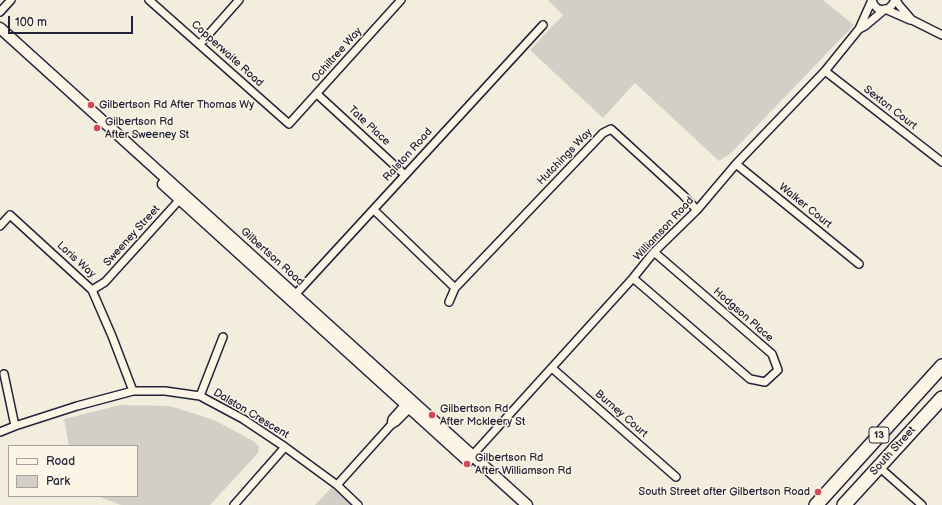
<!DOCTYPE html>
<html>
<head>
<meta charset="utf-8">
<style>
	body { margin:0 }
	#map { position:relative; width:942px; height:505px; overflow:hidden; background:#f3edde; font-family:"Balsamiq Sans",sans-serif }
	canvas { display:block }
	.legend { position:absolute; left:8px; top:445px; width:130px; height:52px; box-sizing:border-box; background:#fcf5e5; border:1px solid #a5a1a1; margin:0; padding:5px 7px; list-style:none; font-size:12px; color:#22223b }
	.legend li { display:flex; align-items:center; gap:8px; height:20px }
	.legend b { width:20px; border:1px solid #a5a1a1 }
	.scale { position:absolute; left:8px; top:16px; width:125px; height:18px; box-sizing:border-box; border:2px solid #22223b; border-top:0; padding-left:5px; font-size:12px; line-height:14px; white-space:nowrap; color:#22223b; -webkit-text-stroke:3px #fcf5e5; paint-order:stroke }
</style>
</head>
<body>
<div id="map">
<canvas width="942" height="505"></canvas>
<ul class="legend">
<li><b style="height:5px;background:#fcf5e5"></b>Road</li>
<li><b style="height:11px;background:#d4cfc6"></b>Park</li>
</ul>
<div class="scale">100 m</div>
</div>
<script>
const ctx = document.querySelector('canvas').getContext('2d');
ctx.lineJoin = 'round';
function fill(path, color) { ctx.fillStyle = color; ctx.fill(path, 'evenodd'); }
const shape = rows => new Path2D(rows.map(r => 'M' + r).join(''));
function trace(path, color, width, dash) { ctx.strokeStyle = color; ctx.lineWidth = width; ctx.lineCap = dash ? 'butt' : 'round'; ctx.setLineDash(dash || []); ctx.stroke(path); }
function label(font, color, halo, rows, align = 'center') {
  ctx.font = font + ' "Balsamiq Sans",sans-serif'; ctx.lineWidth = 3; ctx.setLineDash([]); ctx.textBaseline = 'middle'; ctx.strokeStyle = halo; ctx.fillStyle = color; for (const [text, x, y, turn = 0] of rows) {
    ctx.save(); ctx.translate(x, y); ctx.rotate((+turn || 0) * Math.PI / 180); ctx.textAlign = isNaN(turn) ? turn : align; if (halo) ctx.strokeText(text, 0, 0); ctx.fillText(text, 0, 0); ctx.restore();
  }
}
fill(shape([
	[548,0,823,0,854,25,730,154,719,161,635,83,603,118,530,50,563,15],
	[121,405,170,406,214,420,255,442,259,447,258,453,210,505,121,505,97,496,137,496,137,446,69,446,64,419],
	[332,487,353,505,315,505]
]), '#d4cfc6');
const street = shape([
	[149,0,289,124,401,0],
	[872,0,874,5,878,9,884,10,889,8,892,5,895,0],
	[896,0,899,5,912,20,942,35],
	[885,9,910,20],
	[0,12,11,0],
	[859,29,865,26,884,10],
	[200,44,239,0],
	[825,71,942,162],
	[317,94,405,175],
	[736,164,859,264],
	[374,210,455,288],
	[0,226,10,215,92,290,112,336,133,391],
	[633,278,750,379,765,382,778,370,772,354,654,252],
	[92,290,105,282,182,197],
	[293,297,543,25],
	[449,302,455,288,603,133,611,129,683,195,697,210],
	[552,368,676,477],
	[4,374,15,426],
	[200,396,223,337],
	[391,425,392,419,408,401],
	[0,432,15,426,77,406,133,391,165,391,200,396,243,419,285,447,337,485,358,505],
	[469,459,633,278,654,252,697,210,736,164,825,71,859,29,872,0],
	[879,467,922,505],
	[337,485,391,425,396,422,412,406],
	[234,505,285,447]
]);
const secondary = shape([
	[0,28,527,505],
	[163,184,468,461]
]);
const highway = shape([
	[816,505,942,366],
	[844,505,942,398]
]);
trace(street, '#22223b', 10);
trace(secondary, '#22223b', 13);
trace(highway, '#22223b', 16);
trace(street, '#fcf5e5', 7);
trace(secondary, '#fcf5e5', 10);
trace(highway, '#fcf5e5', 13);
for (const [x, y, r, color] of [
	[91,105,4,"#d1495b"],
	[97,128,4,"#d1495b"],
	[432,415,4,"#d1495b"],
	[467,464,4,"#d1495b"],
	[818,492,4,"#d1495b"]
]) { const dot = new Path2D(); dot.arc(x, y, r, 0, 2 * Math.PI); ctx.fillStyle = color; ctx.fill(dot); trace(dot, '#fcf5e5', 1.5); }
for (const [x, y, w] of [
	[879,435,20]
]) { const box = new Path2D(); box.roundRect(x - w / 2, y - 8, w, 16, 3); ctx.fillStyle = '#fcf5e5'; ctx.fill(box); trace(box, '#22223b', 1); }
label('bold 10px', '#22223b', null, [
	["13",879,435]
]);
label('11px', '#22223b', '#fcf5e5', [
	["Copperwaite Road",227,54,42],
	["Ochiltree Way",337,55,-48],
	["Sexton Court",890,108,38],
	["Tate Place",369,126,43],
	["Ralston Road",408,155,-48],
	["Hutchings Way",565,157,-46],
	["Walker Court",805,206,39],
	["Williamson Road",664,229,-47],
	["Sweeney Street",132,236,-48],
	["Gilbertson Road",272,257,42],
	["Loris Way",76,260,42],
	["Hodgson Place",743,315,41],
	["Dalston Crescent",251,414,31],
	["Burney Court",621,414,41],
	["South Street",893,451,-48]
]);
label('11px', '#22223b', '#fcf5e5', [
	["Gilbertson Rd After Thomas Wy",99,105],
	["Gilbertson Rd",105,122],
	["After Sweeney St",105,135],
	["Gilbertson Rd",440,409],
	["After Mckleery St",440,422],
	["Gilbertson Rd",475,458],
	["After Williamson Rd",475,471],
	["South Street after Gilbertson Road",810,492,"right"]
], 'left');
</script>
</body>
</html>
